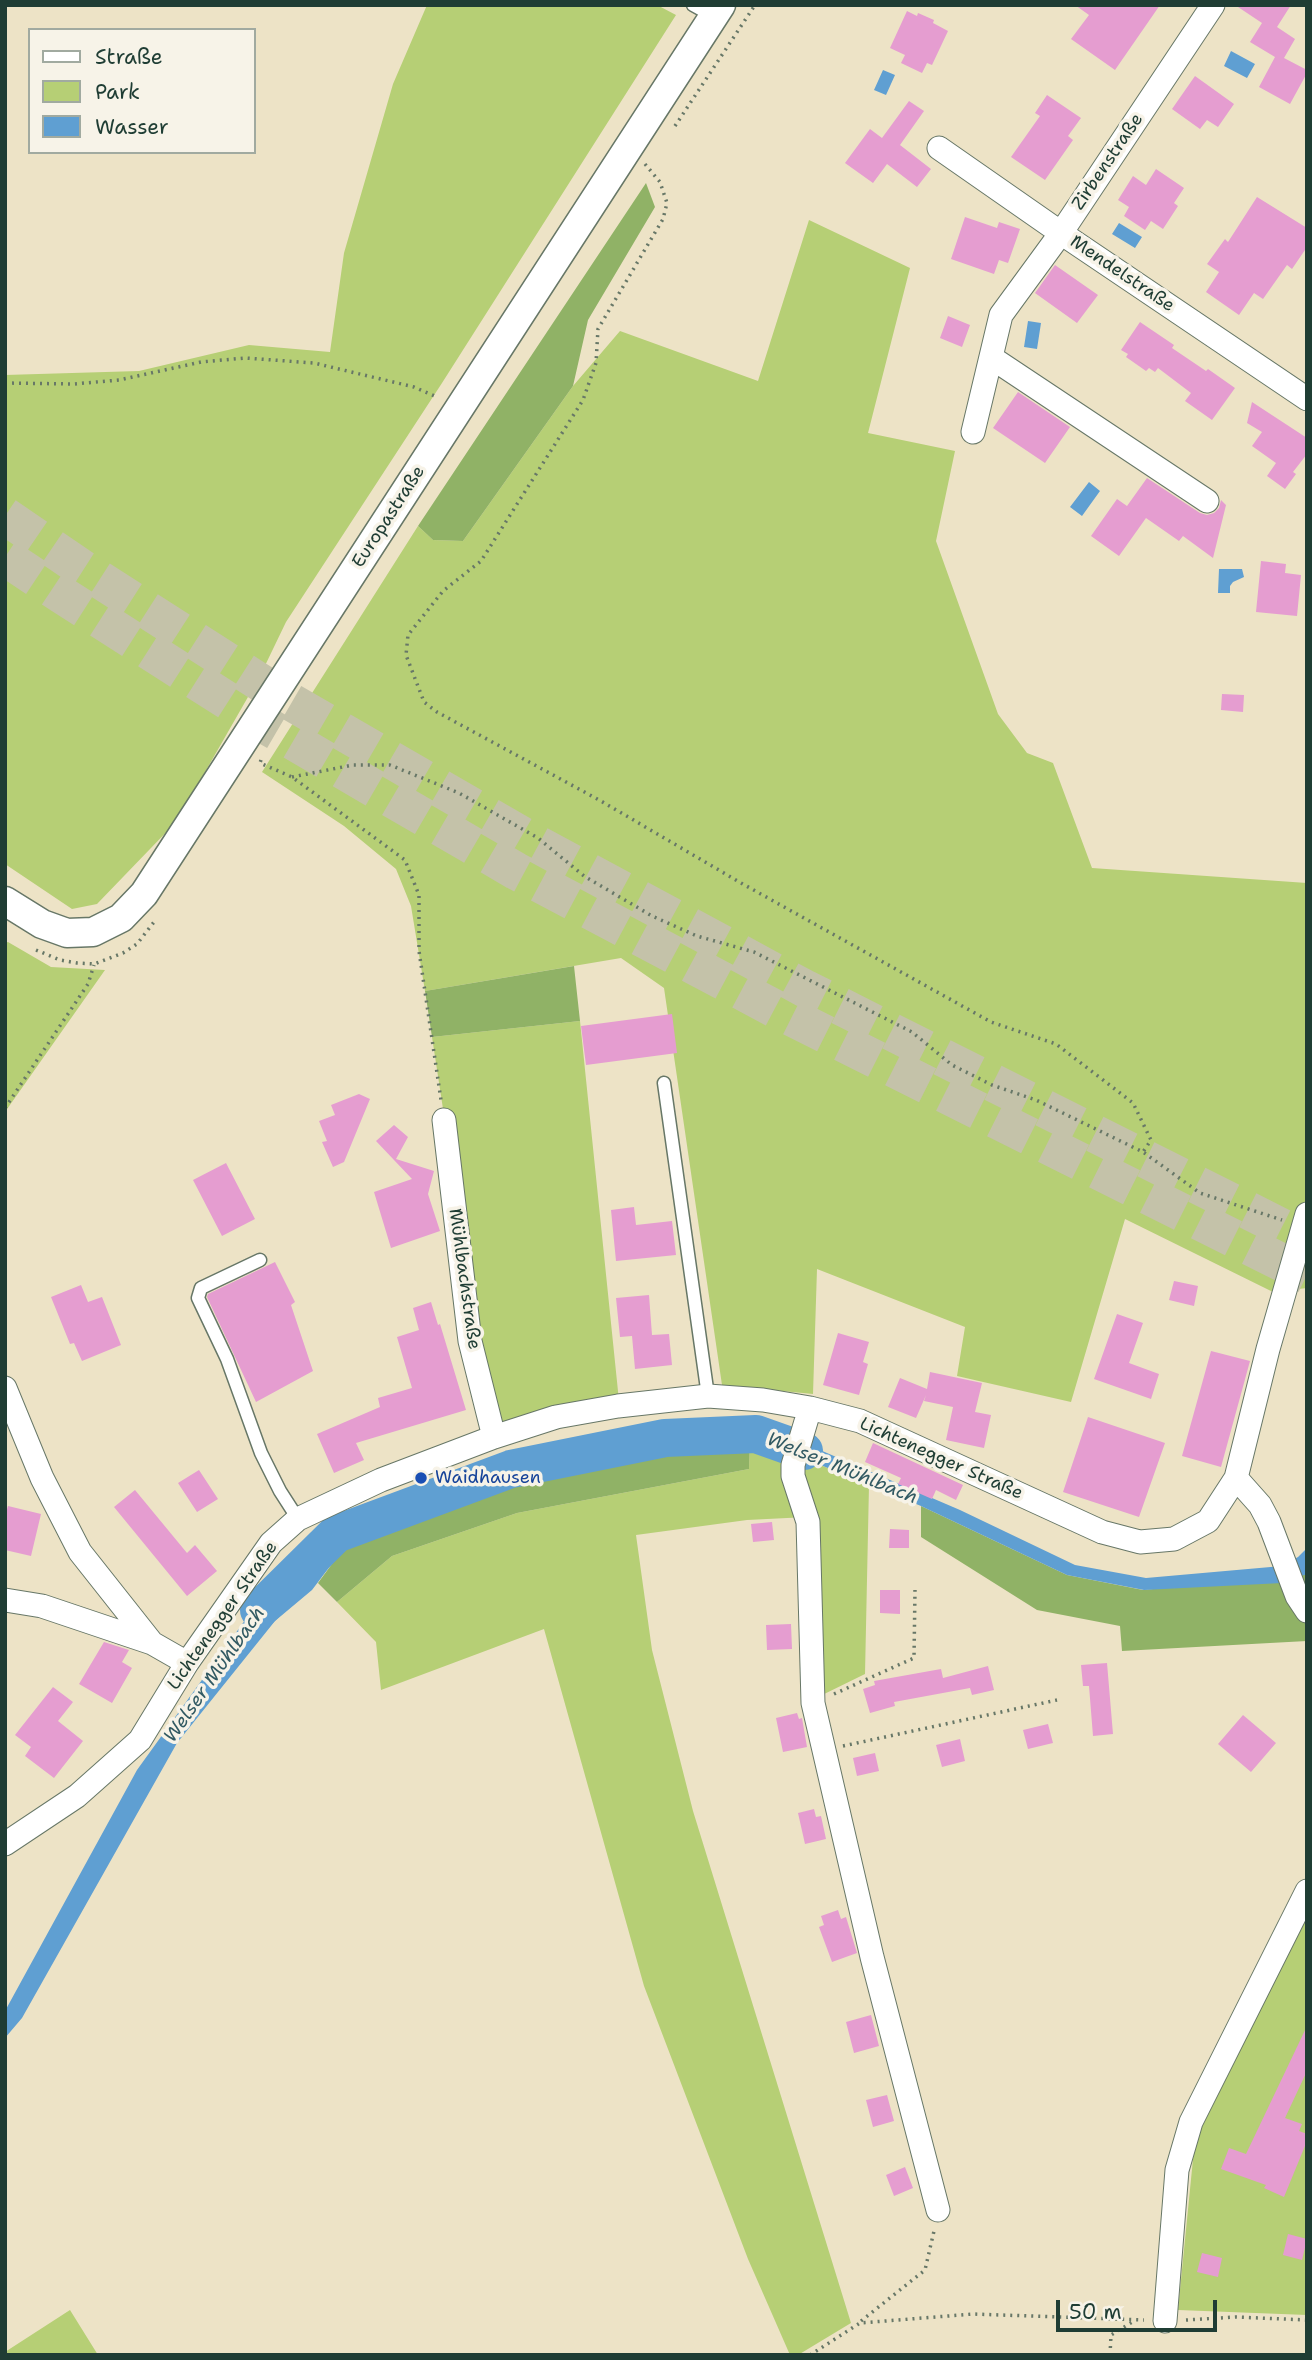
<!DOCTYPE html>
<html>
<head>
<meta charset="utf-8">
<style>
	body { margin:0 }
	#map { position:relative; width:1312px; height:2360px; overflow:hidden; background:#ede3c6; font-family:"Shantell Sans",sans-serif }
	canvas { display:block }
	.frame { position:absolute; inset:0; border:7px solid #1f3d34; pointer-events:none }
	.legend { position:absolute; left:28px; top:28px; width:228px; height:126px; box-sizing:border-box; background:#f7f3e8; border:2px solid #a1aaa0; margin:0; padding:9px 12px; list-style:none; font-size:21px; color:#1f3d34 }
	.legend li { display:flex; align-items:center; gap:14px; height:35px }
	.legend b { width:35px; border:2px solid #a1aaa0 }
	.scale { position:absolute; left:1056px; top:2300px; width:161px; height:32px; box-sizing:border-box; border:4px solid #1f3d34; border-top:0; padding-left:9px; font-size:21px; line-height:24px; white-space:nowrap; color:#1f3d34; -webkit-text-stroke:5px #f7f3e8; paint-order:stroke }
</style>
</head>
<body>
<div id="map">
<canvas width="1312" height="2360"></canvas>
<div class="frame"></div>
<ul class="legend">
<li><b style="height:9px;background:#fff"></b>Straße</li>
<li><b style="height:19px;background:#b6cf75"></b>Park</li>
<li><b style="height:19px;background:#5f9fd2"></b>Wasser</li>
</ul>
<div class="scale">50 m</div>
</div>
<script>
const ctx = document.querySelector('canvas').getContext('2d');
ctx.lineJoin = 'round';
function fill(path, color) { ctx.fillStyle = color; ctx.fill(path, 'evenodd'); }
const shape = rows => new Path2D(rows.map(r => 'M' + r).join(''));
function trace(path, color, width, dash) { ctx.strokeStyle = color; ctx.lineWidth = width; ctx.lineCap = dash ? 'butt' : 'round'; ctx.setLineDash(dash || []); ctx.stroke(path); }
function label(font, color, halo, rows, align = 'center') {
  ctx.font = font + ' "Shantell Sans",sans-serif'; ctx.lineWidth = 7; ctx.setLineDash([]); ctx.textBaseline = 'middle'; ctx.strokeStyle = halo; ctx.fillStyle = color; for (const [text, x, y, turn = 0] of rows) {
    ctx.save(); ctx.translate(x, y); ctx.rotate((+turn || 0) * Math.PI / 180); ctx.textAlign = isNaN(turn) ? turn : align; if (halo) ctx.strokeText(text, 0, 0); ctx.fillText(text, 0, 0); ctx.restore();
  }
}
fill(shape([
	[427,5,657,5,676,15,442,383,286,622,260,676,177,821,97,904,72,909,5,864,5,375,139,371,249,345,330,352,344,253,393,84],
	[809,220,910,268,868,433,955,451,936,541,998,714,1027,753,1053,763,1092,868,1307,883,1307,1288,1273,1292,1125,1219,1071,1402,957,1376,965,1327,817,1269,813,1394,722,1385,664,988,621,958,425,991,411,906,396,869,344,826,262,772,418,526,433,540,463,541,573,386,620,331,758,381],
	[8,942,51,967,105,970,5,1112,5,943],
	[580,1021,619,1401,492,1429,432,1037],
	[750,1442,796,1455,869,1485,865,1674,812,1700,807,1517,747,1520,636,1535,652,1650,693,1811,851,2323,798,2355,790,2355,748,2259,644,1986,544,1629,381,1690,376,1642,337,1602,392,1556,517,1513,749,1469],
	[1307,1911,1307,2315,1178,2310,1196,2129],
	[70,2310,98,2355,5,2355,5,2352]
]), '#b6cf75');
fill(shape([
	[646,183,655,207,588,320,573,386,463,541,433,540,418,526],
	[574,966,580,1021,432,1037,425,991],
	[750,1442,749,1469,517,1513,392,1556,337,1602,318,1583,343,1549,511,1478,661,1447],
	[921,1506,1067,1575,1143,1590,1307,1574,1307,1641,1122,1651,1120,1626,1037,1610,921,1537]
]), '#90b266');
fill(shape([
	[1231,51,1255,64,1247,78,1224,66],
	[883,70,895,75,886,95,874,90],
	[1119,223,1142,237,1135,248,1112,234],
	[1028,321,1041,323,1037,349,1024,347],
	[1089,482,1100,491,1082,516,1070,507],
	[1219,569,1242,569,1244,577,1233,582,1230,586,1230,593,1218,593],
	[756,1434,806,1444,960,1510,1075,1565,1146,1578,1282,1566,1298,1557,1307,1548,1307,1574,1282,1583,1144,1590,1067,1575,921,1506,796,1455,750,1442,661,1447,511,1478,343,1549,312,1590,275,1621,177,1743,22,2018,5,2038,5,2011,137,1770,248,1616,336,1534,511,1469,665,1438]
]), '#5f9fd2');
trace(shape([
	[259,1610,336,1534,511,1469,665,1438,756,1434,804,1451]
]), '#5f9fd2', 38);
fill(shape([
	[1075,5,1160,5,1115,70,1071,39,1089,15],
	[1235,5,1291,5,1277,27,1295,39,1284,58,1307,70,1307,73,1290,104,1259,87,1275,57,1250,42,1262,23],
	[907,11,917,16,918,13,934,20,933,23,948,31,932,65,927,63,922,73,901,63,905,55,890,48],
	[1195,76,1234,104,1218,127,1207,120,1200,129,1172,109],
	[1047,95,1081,118,1068,136,1073,140,1045,180,1011,157,1040,116,1035,113],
	[909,101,924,111,900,145,931,169,917,187,887,164,873,183,845,163,870,129,882,138],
	[1156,169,1184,188,1174,203,1178,206,1163,229,1151,221,1145,230,1124,216,1129,207,1118,200,1133,176,1146,185],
	[1257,197,1307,228,1307,247,1292,269,1287,265,1263,299,1254,293,1239,315,1206,292,1219,272,1207,264,1225,239,1228,242],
	[965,217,997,228,999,222,1020,229,1008,263,999,260,994,274,951,259],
	[1055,265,1098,295,1077,323,1035,293],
	[948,316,970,325,962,347,940,338],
	[1140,322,1174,345,1172,348,1206,371,1208,369,1235,388,1212,420,1185,401,1191,393,1158,368,1155,372,1149,368,1146,371,1126,357,1128,354,1121,350],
	[1018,392,1070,427,1045,463,993,428],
	[1252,402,1307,438,1307,454,1293,472,1296,474,1285,489,1267,476,1276,463,1252,446,1262,432,1247,423],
	[1147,478,1200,513,1207,515,1214,513,1219,508,1221,500,1226,505,1213,558,1183,536,1179,541,1146,518,1119,556,1091,536,1117,499,1127,506],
	[1261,561,1286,564,1285,573,1301,575,1297,616,1256,612],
	[1222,694,1244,695,1243,712,1221,710],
	[672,1014,677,1053,586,1065,581,1026],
	[359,1094,370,1099,344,1162,333,1167,322,1142,327,1141,319,1121,335,1115,331,1105],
	[394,1125,408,1137,396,1159,434,1171,428,1194,440,1231,391,1248,374,1192,412,1179,376,1141],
	[226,1163,255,1219,222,1236,193,1180],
	[634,1207,636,1225,672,1221,676,1255,616,1261,611,1210],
	[275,1262,295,1302,291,1305,313,1371,256,1402,207,1297,208,1294],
	[1174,1281,1198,1286,1194,1306,1169,1300],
	[81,1285,88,1302,102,1297,121,1345,82,1361,74,1343,70,1344,51,1297],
	[649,1295,652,1335,669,1334,672,1365,635,1369,632,1336,620,1337,616,1298],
	[431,1302,438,1325,440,1324,466,1410,356,1443,364,1460,334,1473,317,1434,380,1407,378,1398,412,1388,397,1337,419,1330,413,1308],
	[1117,1314,1143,1323,1129,1363,1159,1374,1151,1399,1094,1379],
	[838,1333,869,1342,863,1362,868,1364,859,1395,823,1385],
	[1211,1351,1250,1361,1221,1467,1182,1456],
	[930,1372,982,1383,975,1412,991,1415,984,1448,946,1440,953,1407,924,1401,926,1395,916,1418,888,1407,900,1378,927,1389],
	[1088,1417,1165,1443,1139,1517,1063,1492],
	[873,1443,963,1485,956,1500,936,1490,932,1499,898,1484,901,1478,865,1462],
	[199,1470,218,1499,197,1512,178,1483],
	[135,1490,187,1553,195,1545,217,1571,187,1596,114,1507],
	[8,1506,41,1514,31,1556,5,1550,5,1516],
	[772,1522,774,1540,753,1542,751,1524],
	[890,1529,909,1530,909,1548,889,1548],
	[880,1590,900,1590,900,1614,880,1613],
	[791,1624,792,1649,767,1650,766,1625],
	[104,1642,129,1650,122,1662,132,1668,112,1703,79,1684],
	[1107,1663,1113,1734,1093,1736,1089,1686,1083,1686,1081,1665],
	[988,1666,994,1690,972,1695,970,1688,894,1702,895,1706,870,1713,863,1689,875,1685,874,1681,941,1669,943,1678],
	[53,1687,73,1702,58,1721,83,1741,54,1778,25,1756,31,1747,15,1735],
	[797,1713,799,1719,802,1718,807,1747,783,1752,776,1718],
	[1243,1715,1276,1743,1251,1772,1218,1744],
	[1048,1724,1053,1743,1028,1749,1023,1730],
	[960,1739,965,1761,942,1767,936,1745],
	[875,1753,879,1771,857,1776,853,1758],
	[814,1809,816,1817,821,1816,826,1839,805,1844,798,1813],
	[838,1910,841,1919,846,1917,857,1953,832,1962,819,1927,824,1925,821,1916],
	[871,2015,879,2046,854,2053,846,2022],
	[1307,2026,1307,2071,1285,2118,1302,2124,1299,2131,1307,2134,1307,2141,1284,2197,1264,2188,1266,2185,1221,2169,1229,2148,1246,2154],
	[887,2095,894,2121,873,2127,866,2100],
	[905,2167,913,2188,894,2196,886,2175],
	[1288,2234,1307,2239,1302,2260,1283,2255],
	[1202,2253,1222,2258,1218,2277,1197,2272]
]), '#e59dd0');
trace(shape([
	[5,516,83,569,286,699,535,843,804,988,1307,1240],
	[5,557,62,595,267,726,516,871,783,1013,1307,1275]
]), '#c4c2a9', 38, [38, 19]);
const service = shape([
	[693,5,713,16],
	[664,1083,708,1396],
	[260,1260,201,1288,198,1298,227,1359,261,1453,280,1491,298,1519]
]);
const minor = shape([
	[939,148,1061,233,1307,399],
	[992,358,1207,501],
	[973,432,1001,315,1061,233,1213,5],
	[444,1120,470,1341,494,1437],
	[5,1388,42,1478,80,1552,152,1643],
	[810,1408,793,1465,793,1476,808,1522,813,1703,872,1957,938,2210],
	[1236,1478,1260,1505,1269,1522,1297,1596,1307,1611],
	[5,1600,42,1606,152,1643,187,1663],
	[5,1844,77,1796,140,1740,187,1663,271,1543,298,1519,381,1480,494,1437,556,1417,618,1406,708,1396,763,1400,810,1408,860,1421,1102,1532,1140,1542,1174,1539,1208,1521,1236,1478,1268,1349,1307,1214],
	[1165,2321,1177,2170,1191,2122,1307,1891]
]);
const tertiary = shape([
	[5,901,42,924,67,933,93,932,121,918,144,894,721,5]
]);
trace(service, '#677767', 15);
trace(minor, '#677767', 25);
trace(tertiary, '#677767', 31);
trace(shape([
	[675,126,755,5],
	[645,164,660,182,667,203,663,219,598,329,596,363,583,400,481,561,443,591,408,635,406,655,424,702,437,712,601,801,741,883,991,1022,1056,1044,1133,1103,1151,1140,1143,1152],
	[5,383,74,384,119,380,201,362,245,358,314,363,414,387,437,397],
	[261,760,260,763,292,777,405,860,419,895,419,951,441,1100],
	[292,777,353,765,390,765,459,793,538,838,584,876,652,916,697,936,754,952,912,1032,952,1065,992,1085,1036,1100,1143,1152,1200,1193,1282,1220],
	[36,950,60,960,77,963,94,964,123,953,137,944,154,922],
	[5,1108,88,984,94,965],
	[834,1694,914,1658,915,1590],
	[843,1746,1057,1700],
	[1186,2320,1236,2317,1307,2320],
	[861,2321,925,2270,934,2231],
	[810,2355,860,2323,973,2314,1144,2320],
	[1110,2355,1111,2335,1134,2321]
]), '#677767', 3.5, [2, 5]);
trace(service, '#fff', 12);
trace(minor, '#fff', 23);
trace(tertiary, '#fff', 28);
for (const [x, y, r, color] of [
	[421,1478,7,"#1a4fb4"]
]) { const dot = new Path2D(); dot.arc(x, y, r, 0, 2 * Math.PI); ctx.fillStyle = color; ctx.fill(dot); trace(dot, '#f7f3e8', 2.5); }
label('18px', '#1f3d34', '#f7f3e8', [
	["Zirbenstraße",1108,162,-56],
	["Mendelstraße",1122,274,34],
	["Europastraße",389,517,-57],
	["Mühlbachstraße",464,1279,82],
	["Lichtenegger Straße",941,1459,24],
	["Lichtenegger Straße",223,1616,-55]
]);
label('18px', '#164399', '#f7f3e8', [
	["Waidhausen",435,1478]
], 'left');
label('italic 19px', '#325a63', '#f7f3e8', [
	["Welser Mühlbach",842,1469,22],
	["Welser Mühlbach",215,1675,-55]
]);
</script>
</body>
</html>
